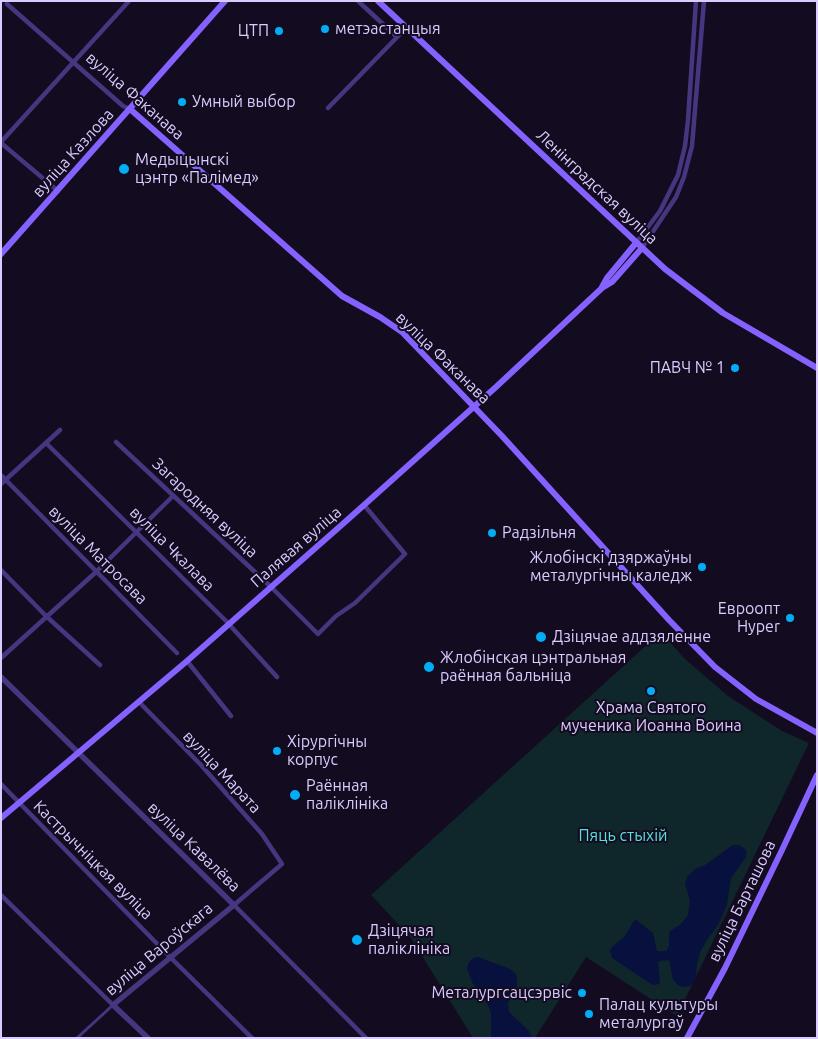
<!DOCTYPE html>
<html>
<head>
<meta charset="utf-8">
<style>
	body { margin:0 }
	#map { position:relative; width:818px; height:1039px; overflow:hidden; background:#130c20; font-family:Ubuntu,sans-serif }
	canvas { display:block }
	.frame { position:absolute; inset:0; border:2px solid #dbcbff; pointer-events:none }
</style>
</head>
<body>
<div id="map">
<canvas width="818" height="1039"></canvas>
<div class="frame"></div>
</div>
<script>
const ctx = document.querySelector('canvas').getContext('2d');
ctx.lineJoin = 'round';
function fill(path, color) { ctx.fillStyle = color; ctx.fill(path, 'evenodd'); }
const shape = rows => new Path2D(rows.map(r => 'M' + r).join(''));
function trace(path, color, width, dash) { ctx.strokeStyle = color; ctx.lineWidth = width; ctx.lineCap = dash ? 'butt' : 'round'; ctx.setLineDash(dash || []); ctx.stroke(path); }
function label(font, color, halo, rows, align = 'center') {
  ctx.font = font + ' Ubuntu,sans-serif'; ctx.lineWidth = 4; ctx.setLineDash([]); ctx.textBaseline = 'middle'; ctx.strokeStyle = halo; ctx.fillStyle = color; for (const [text, x, y, turn = 0] of rows) {
    ctx.save(); ctx.translate(x, y); ctx.rotate((+turn || 0) * Math.PI / 180); ctx.textAlign = isNaN(turn) ? turn : align; if (halo) ctx.strokeText(text, 0, 0); ctx.fillText(text, 0, 0); ctx.restore();
  }
}
fill(shape([
	[661,632,685,659,728,696,782,731,809,743,677,1016,586,957,535,1038,473,1038,411,938,371,895]
]), '#0f262a');
fill(shape([
	[733,845,739,845,744,848,747,852,746,857,731,878,727,905,718,925,707,940,701,950,697,964,696,976,694,983,690,986,683,987,678,985,673,980,669,960,660,961,658,962,660,981,659,984,655,985,651,984,612,958,610,951,611,948,625,936,635,919,653,933,657,951,666,951,669,946,669,935,670,931,681,924,688,915,690,900,685,885,687,877,695,869,705,865],
	[478,957,510,969,516,974,517,979,517,987,508,1003,509,1012,529,1031,532,1038,491,1038,491,1013,488,1005,472,982,467,968,469,962,473,958]
]), '#08113d');
trace(shape([
	[77,1038,113,1005]
]), '#473580', 3);
trace(shape([
	[358,1,397,37],
	[7,4,123,106,130,109],
	[328,108,406,28],
	[1,142,129,1],
	[1,143,58,191],
	[636,243,660,211,678,175,685,146,688,120,696,1],
	[642,248,676,197,684,177,692,146,704,1],
	[116,442,271,587,318,634,336,616,355,603,405,554,364,505],
	[46,443,226,621,277,677],
	[1,475,177,653],
	[1,484,60,430],
	[1,570,46,616,100,665],
	[1,658,96,572,173,496],
	[187,661,231,716],
	[139,702,201,765,262,834,282,864,234,905,366,1038],
	[1,784,170,957,252,1038],
	[1,895,113,1005]
]), '#473580', 4.5);
trace(shape([
	[1,677,234,905,113,1005,148,1038]
]), '#473580', 5.5);
trace(shape([
	[378,1,665,269,723,313,817,368],
	[130,109,342,296,380,317,402,332,502,436,669,620,715,667,756,699,817,733],
	[1,254,225,1],
	[602,287,607,278,636,243],
	[1,818,187,661,345,522,496,387,602,288,612,282,642,248],
	[687,1038,725,968,782,850,817,775]
]), '#8562ff', 6);
for (const [x, y, r, color] of [
	[325,29,5,"#00adf6"],
	[279,31,5,"#00adf6"],
	[182,102,5,"#00adf6"],
	[124,169,6,"#00adf6"],
	[735,368,5,"#00adf6"],
	[492,533,5,"#00adf6"],
	[702,567,5,"#00adf6"],
	[790,618,5,"#00adf6"],
	[541,637,6,"#00adf6"],
	[429,667,6,"#00adf6"],
	[651,691,5,"#00adf6"],
	[277,751,5,"#00adf6"],
	[295,795,6,"#00adf6"],
	[357,940,6,"#00adf6"],
	[582,993,5,"#00adf6"],
	[589,1014,5,"#00adf6"]
]) { const dot = new Path2D(); dot.arc(x, y, r, 0, 2 * Math.PI); ctx.fillStyle = color; ctx.fill(dot); trace(dot, '#130c20', 2); }
label('16px', '#dbcbff', '#130c20', [
	["метэастанцыя",335,29],
	["ЦТП",269,31,"right"],
	["Умный выбор",192,102],
	["Медыцынскі",135,160],
	["цэнтр «Палімед»",135,178],
	["ПАВЧ № 1",725,368,"right"],
	["Радзільня",502,533],
	["Жлобінскі дзяржаўны",692,558,"right"],
	["металургічны каледж",692,576,"right"],
	["Евроопт",780,609,"right"],
	["Hyper",780,627,"right"],
	["Дзіцячае аддзяленне",552,637],
	["Жлобінская цэнтральная",440,658],
	["раённая бальніца",440,676],
	["Храма Святого",651,708,"center"],
	["мученика Иоанна Воина",651,726,"center"],
	["Хірургічны",287,742],
	["корпус",287,760],
	["Раённая",306,786],
	["паліклініка",306,804],
	["Дзіцячая",368,931],
	["паліклініка",368,949],
	["Металургсацсэрвіс",572,993,"right"],
	["Палац культуры",599,1005],
	["металургаў",599,1023]
], 'left');
label('16px', '#dbcbff', '#130c20', [
	["вуліца Факанава",135,96,41],
	["вуліца Казлова",73,153,-48],
	["Ленінградская вуліца",597,187,43],
	["вуліца Факанава",443,358,44],
	["Загародняя вуліца",205,508,43],
	["Палявая вуліца",296,547,-41],
	["вуліца Чкалава",172,549,45],
	["вуліца Матросава",98,555,45],
	["вуліца Марата",222,772,47],
	["вуліца Кавалёва",194,847,44],
	["Кастрычніцкая вуліца",93,860,45],
	["вуліца Барташова",742,901,-64],
	["вуліца Вароўскага",159,949,-40]
]);
label('16px', '#54e2da', '#130c20', [
	["Пяць стыхій",623,836]
]);
</script>
</body>
</html>
